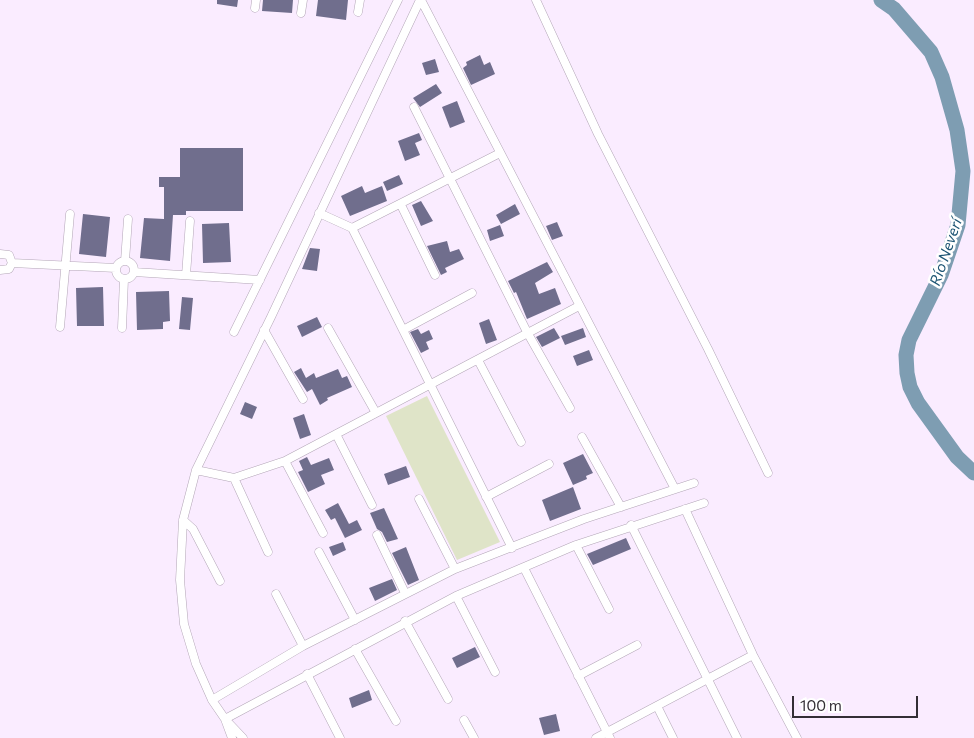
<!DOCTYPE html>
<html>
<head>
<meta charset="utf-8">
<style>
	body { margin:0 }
	#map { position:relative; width:974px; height:738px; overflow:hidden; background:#faecff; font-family:Commissioner,sans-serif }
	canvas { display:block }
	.scale { position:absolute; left:792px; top:696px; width:126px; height:22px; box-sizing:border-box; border:2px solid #332e35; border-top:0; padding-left:6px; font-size:15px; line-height:18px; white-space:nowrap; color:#332e35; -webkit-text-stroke:4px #fff; paint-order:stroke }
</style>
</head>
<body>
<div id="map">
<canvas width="974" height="738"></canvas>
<div class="scale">100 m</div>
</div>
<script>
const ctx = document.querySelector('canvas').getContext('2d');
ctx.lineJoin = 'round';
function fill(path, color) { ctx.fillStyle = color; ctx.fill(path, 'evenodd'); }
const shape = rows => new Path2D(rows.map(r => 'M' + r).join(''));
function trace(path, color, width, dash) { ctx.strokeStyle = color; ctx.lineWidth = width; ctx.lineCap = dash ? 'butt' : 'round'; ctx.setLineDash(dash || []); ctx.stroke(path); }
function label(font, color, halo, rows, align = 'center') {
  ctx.font = font + ' Commissioner,sans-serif'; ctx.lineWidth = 5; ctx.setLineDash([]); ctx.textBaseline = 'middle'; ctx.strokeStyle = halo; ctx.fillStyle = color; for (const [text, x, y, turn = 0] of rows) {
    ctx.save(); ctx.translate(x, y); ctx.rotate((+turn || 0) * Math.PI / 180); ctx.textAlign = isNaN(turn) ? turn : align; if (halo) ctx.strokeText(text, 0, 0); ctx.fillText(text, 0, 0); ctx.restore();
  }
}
fill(shape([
	[427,396,500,542,457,560,386,416]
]), '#dfe4c8');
trace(shape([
	[881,0,894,9,931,52,942,77,957,130,963,171,958,225,941,275,909,340,906,355,907,373,910,387,918,403,957,457,974,473]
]), '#7e9db2', 15);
fill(shape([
	[217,0,238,0,237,7,217,4],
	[263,0,293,0,292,13,262,11],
	[318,0,348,0,346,20,316,16],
	[480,55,484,65,490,62,495,74,471,85,463,68,467,65,466,62],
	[435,59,439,72,426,75,422,63],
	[436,84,442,93,420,107,413,98],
	[457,101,465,122,450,128,442,107],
	[419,133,422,140,415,143,420,155,405,161,398,141],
	[180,148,243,148,243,211,186,211,186,215,173,215,170,261,140,258,144,218,164,219,164,187,159,187,159,177,180,177],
	[399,175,403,184,387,191,383,182],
	[362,186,365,193,382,186,387,201,350,216,341,196],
	[421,201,433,221,421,226,412,205],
	[515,204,520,214,501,224,496,215],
	[83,214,110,217,106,257,79,254],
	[557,222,563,236,552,240,546,226],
	[229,223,231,262,203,263,202,224],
	[500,225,504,236,490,241,487,230],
	[447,241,450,252,459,249,464,259,445,268,447,272,441,275,427,246],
	[310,248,320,249,317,271,302,269],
	[547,262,553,272,535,283,539,294,555,288,561,304,527,319,516,292,514,293,508,281],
	[103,287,104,326,77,326,76,288],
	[169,291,170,321,163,322,163,329,137,330,136,292],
	[182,297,193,298,190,330,179,329],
	[317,317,322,327,302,337,297,326],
	[489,319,497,340,486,344,479,323],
	[554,328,560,338,542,347,536,337],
	[583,328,586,337,565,345,561,336],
	[418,329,421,334,429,330,433,339,426,342,429,349,421,353,410,332],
	[589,350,593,360,577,366,573,356],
	[301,368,306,378,314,373,316,378,338,369,342,378,347,376,352,387,327,398,328,400,320,405,312,389,307,392,294,372],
	[245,402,257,407,252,419,240,414],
	[304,414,311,435,300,439,293,418],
	[583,454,593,473,586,476,587,479,573,485,563,463],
	[307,457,311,465,329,458,334,470,321,475,325,484,308,492,298,472,303,470,299,461],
	[406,466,410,477,388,485,384,474],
	[573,487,581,509,550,521,542,500],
	[338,503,349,524,357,520,362,530,345,538,335,518,331,520,325,510],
	[384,508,398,539,387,542,382,532,377,529,370,513],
	[626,538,631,549,593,565,587,554],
	[343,542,346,550,333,556,329,547],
	[406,547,419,580,408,585,392,553],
	[392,579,397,590,375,601,369,588],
	[475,647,480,657,457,668,452,658],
	[369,690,372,700,352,708,349,698],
	[556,714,560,731,544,735,539,718]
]), '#706e8d');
const minor = shape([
	[421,0,675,489],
	[536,0,598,134,708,349,768,473],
	[255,8,256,0],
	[358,12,360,0],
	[301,13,303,0],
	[414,107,527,332,570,408],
	[401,205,435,275],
	[319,213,352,228,512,548],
	[352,228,500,153],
	[0,254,9,255,12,263,9,269,0,270],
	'116 270a9 9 0 1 1 18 0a9 9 0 1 1-18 0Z',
	[125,261,128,219],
	[12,263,116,268],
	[134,272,260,280],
	[186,275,190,221],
	[60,327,70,214],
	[122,328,124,279],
	[328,328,376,413],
	[264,330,303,399],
	[403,330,472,293],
	[234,332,398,0],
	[478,360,521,442],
	[336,434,372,505],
	[582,437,621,507],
	[285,461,323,533],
	[196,470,234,478,285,461,579,306],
	[234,478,268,552],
	[486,497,549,464],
	[419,499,455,569],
	[685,509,753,655,797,738],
	[183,520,193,529,220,581],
	[631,525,737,738],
	[377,535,405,593],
	[576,545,609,609],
	[319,552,355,620],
	[524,568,610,738],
	[276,594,303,646],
	[456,596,495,672],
	[405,621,448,699],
	[355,649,396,721],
	[307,674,340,738],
	[578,676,637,645],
	[212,700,303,646,455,569,584,519,694,483],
	[657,706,673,738],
	[464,720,474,738],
	[232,738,225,719,456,596,576,545,704,503],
	[243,738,225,719,212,700,196,664,184,624,180,580,183,520,196,470,271,317,420,0],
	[596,738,753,655]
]);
trace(minor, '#b3a6b7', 9);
trace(minor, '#fff', 8);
label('italic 15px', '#1f5675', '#fff', [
	["Río Neverí",946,252,-71]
]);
</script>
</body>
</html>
